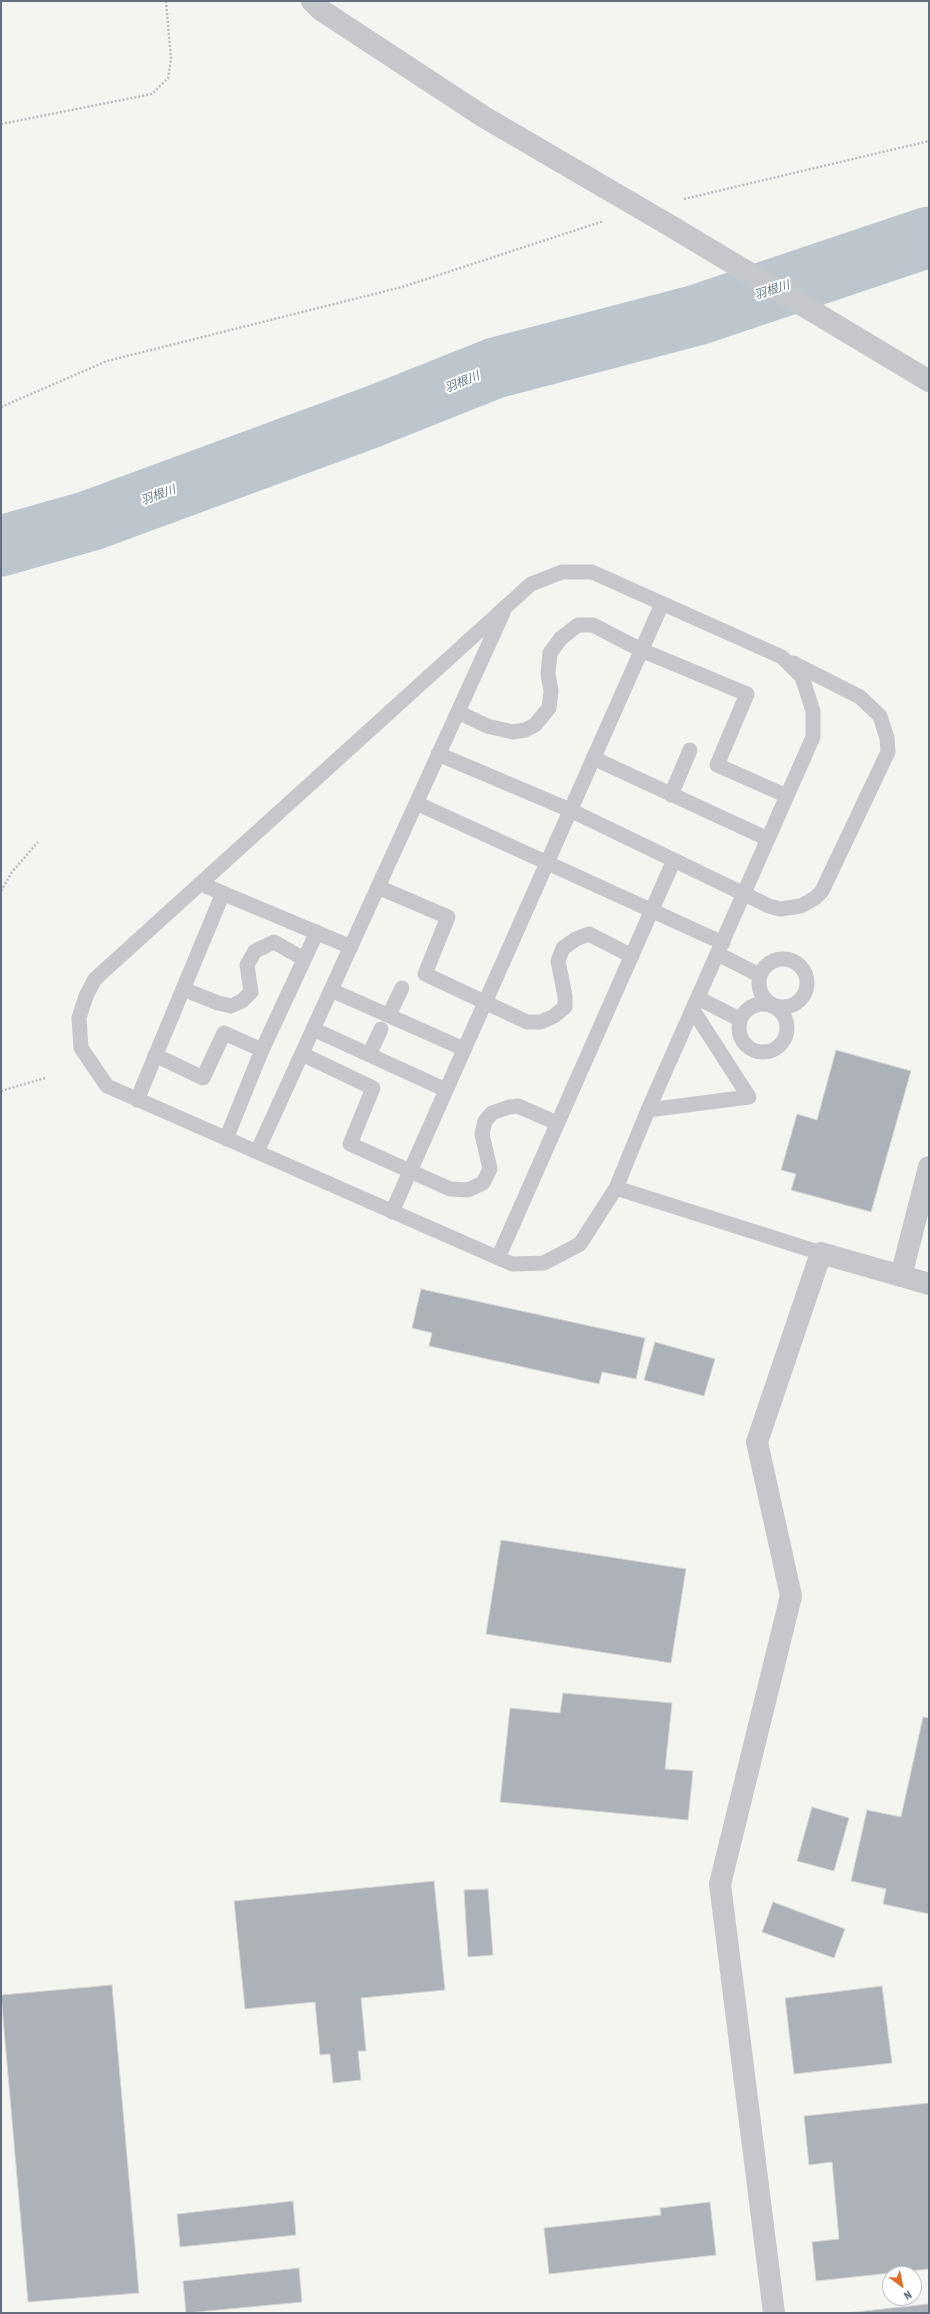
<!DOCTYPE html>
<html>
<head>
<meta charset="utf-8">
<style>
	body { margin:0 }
	#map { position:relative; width:930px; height:2314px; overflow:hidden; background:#f4f5f1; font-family:"Asap Condensed",sans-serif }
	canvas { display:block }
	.frame { position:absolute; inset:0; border:2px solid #647082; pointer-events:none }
	.north { position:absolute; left:882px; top:2266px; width:40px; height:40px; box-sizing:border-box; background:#fff; border:1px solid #c1c6cd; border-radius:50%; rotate:148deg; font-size:11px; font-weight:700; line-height:16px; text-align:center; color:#647082 }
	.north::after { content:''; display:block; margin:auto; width:14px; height:18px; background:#e16c25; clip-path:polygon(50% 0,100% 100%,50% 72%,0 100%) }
</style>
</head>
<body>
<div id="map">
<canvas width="930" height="2314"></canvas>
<div class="frame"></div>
<div class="north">N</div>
</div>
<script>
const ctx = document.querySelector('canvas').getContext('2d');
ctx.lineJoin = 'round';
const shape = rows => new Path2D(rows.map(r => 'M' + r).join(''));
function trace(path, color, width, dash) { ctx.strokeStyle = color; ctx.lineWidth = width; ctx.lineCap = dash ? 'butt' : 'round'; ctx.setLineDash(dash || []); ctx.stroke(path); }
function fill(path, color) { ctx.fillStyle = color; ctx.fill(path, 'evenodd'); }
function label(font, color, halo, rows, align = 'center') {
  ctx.font = font + ' "Asap Condensed","Noto Sans JP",sans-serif'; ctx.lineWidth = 4; ctx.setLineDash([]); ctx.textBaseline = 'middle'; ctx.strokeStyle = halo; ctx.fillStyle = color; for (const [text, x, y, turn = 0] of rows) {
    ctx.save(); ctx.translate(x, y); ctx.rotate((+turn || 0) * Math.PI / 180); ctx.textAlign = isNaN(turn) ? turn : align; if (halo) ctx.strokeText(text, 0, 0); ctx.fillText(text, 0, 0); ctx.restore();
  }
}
trace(shape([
	[1,546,89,521,372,417,495,368,697,315,929,237]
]), '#bec6cd', 61);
const building = shape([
	[836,1050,911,1071,871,1212,791,1190,796,1174,781,1170,797,1114,817,1120,836,1050],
	[421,1289,645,1338,636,1379,602,1372,599,1384,429,1346,432,1333,412,1328,421,1289],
	[655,1342,715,1359,704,1396,644,1380,655,1342],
	[501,1540,686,1569,671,1663,486,1634,501,1540],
	[563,1693,672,1703,665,1769,693,1771,688,1820,500,1802,510,1708,560,1713,563,1693],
	[923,1717,929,1718,929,1914,883,1904,886,1889,851,1881,867,1810,901,1817,923,1717],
	[812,1807,849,1818,834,1871,797,1861,812,1807],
	[434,1881,445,1990,361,1998,366,2051,358,2051,361,2080,333,2083,330,2054,320,2055,315,2002,245,2009,234,1901,434,1881],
	[488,1889,493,1955,468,1957,464,1890,488,1889],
	[773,1902,845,1929,834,1958,762,1932,773,1902],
	[112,1985,139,2293,28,2302,1,1995,112,1985],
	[882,1986,892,2063,794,2074,785,1998,882,1986],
	[929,2103,929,2269,816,2281,812,2242,839,2239,832,2162,809,2165,804,2116,929,2103],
	[293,2201,296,2235,180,2247,177,2214,293,2201],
	[710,2202,716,2255,549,2274,544,2228,661,2215,660,2208,710,2202],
	[299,2268,302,2302,186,2313,183,2281,299,2268],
	[929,2304,929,2313,846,2313,929,2304]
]);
fill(building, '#adb2b9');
trace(building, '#d6d6d4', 1);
trace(shape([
	[1,124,152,94,168,78,171,59,166,1],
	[684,199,929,141],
	[1,407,107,361,402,287,604,221],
	[1,891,12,872,38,842],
	[1,1091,45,1078]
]), '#bcbdc0', 2.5, [2, 2]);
trace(shape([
	[562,572,592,572,782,657,802,677,813,711,813,737,648,1110,616,1188,580,1244,544,1263,512,1264,107,1086,81,1048,79,1018,86,996,95,979,531,584,562,572],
	[458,712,487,726,513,732,525,730,535,725,549,708,551,691,548,674,550,653,561,638,578,625,593,625,641,650,747,694,717,765,787,796],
	[438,754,570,810,769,906,780,909,801,906,815,898,822,891,888,752,887,738,880,716,860,697,793,663],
	[593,758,768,839],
	[671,795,690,750],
	[416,803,723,943],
	[201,884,351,947],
	[378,887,448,917,425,974,527,1022,541,1022,554,1016,565,1007,565,996,558,961,563,948,576,939,589,934,632,956],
	[718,954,759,975],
	'759 983a24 24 0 1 1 48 0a24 24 0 1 1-48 0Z',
	[183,989,218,1003,231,1006,242,1001,251,992,247,965,255,951,274,942,304,959],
	[331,990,464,1049],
	[698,998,739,1019],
	'739 1028a24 24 0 1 1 48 0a24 24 0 1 1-48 0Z',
	[389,1015,402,988],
	[313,1029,446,1090],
	[302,1054,373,1088,350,1144,450,1189,468,1190,483,1183,490,1169,482,1134,485,1121,492,1113,509,1107,518,1106,557,1123],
	[155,1055,203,1078,224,1033,262,1050],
	[369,1055,381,1029],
	[137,1100,223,893],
	[648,1110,749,1097,693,1010],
	[226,1139,262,1050,317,932],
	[257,1152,503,613],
	[616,1188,821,1253],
	[392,1212,662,604],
	[498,1258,674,860]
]), '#c5c7cb', 15);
trace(shape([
	[901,1276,929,1167]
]), '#c5c7cb', 22);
trace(shape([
	[312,1,321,10,484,117,669,225,929,381],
	[774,2313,720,1884,791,1596,757,1442,821,1253,929,1284]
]), '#c5c7cb', 22);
label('italic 12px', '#647886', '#fff', [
	["羽根川",772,290,-18],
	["羽根川",462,382,-22],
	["羽根川",158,495,-20]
]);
</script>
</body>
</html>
